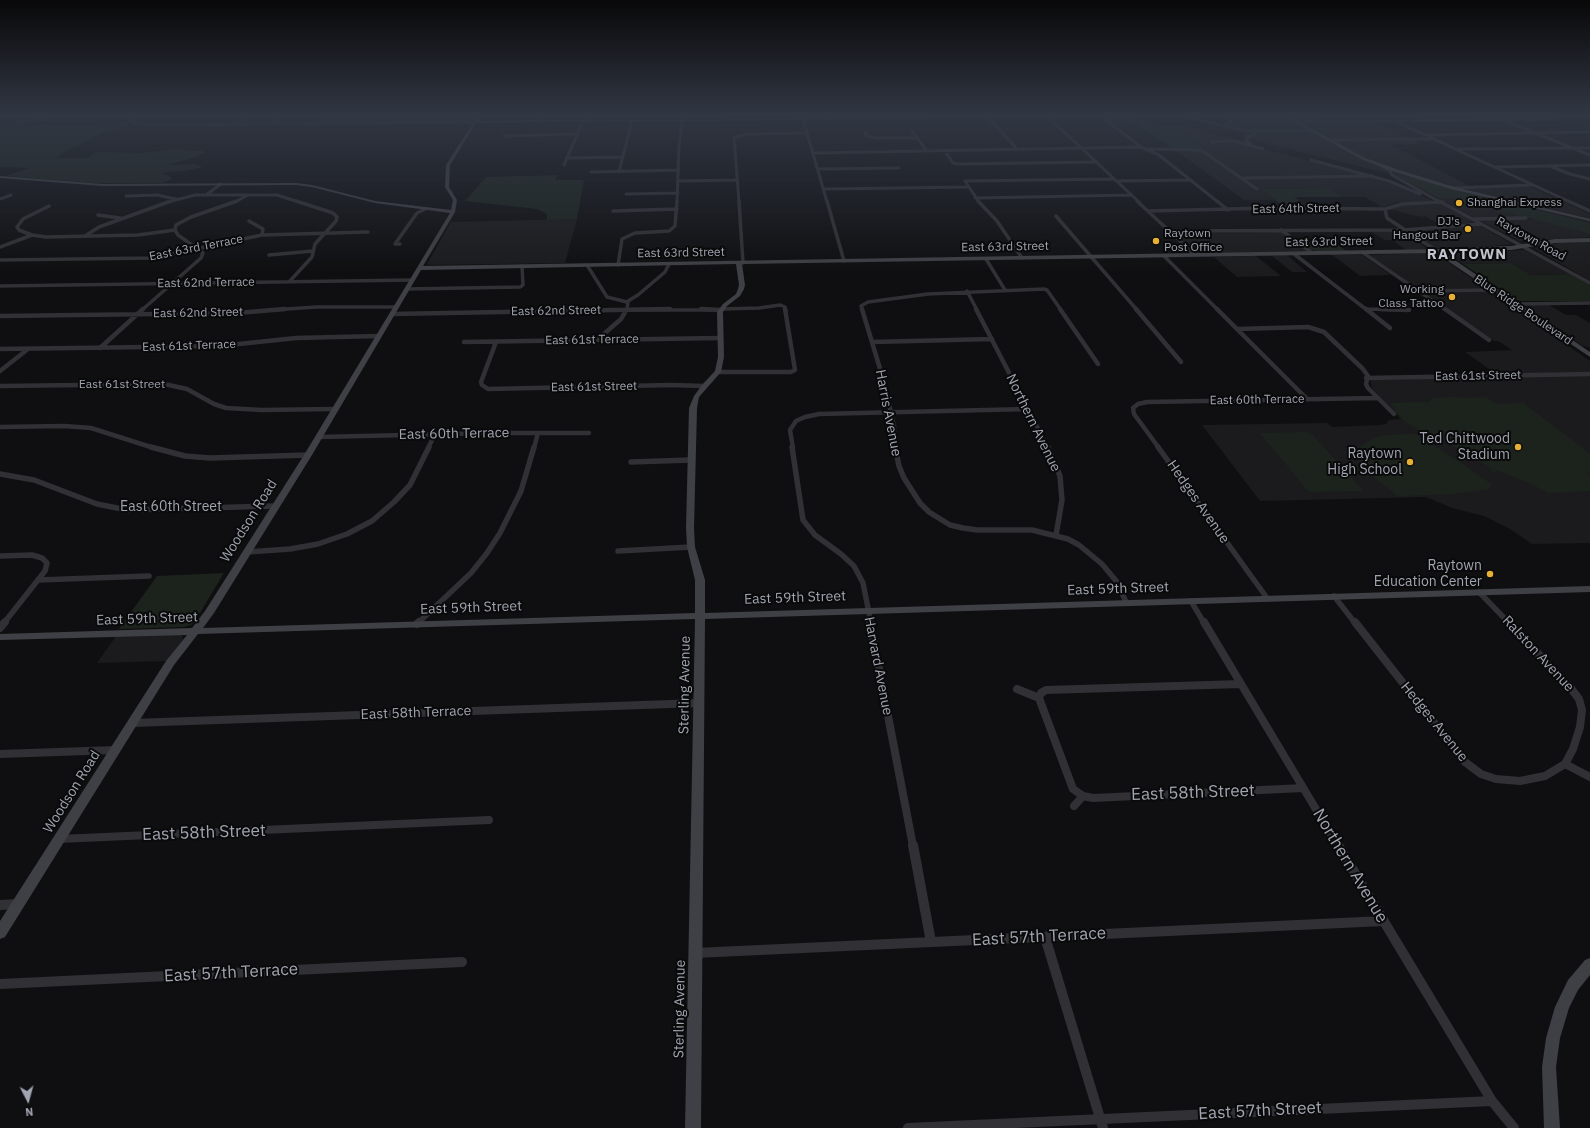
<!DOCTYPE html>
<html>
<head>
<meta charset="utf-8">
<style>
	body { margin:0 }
	#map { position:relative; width:1590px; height:1128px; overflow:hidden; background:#0f0f11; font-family:"IBM Plex Sans",sans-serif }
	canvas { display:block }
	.north { position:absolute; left:8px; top:1080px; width:40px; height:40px; -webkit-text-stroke:3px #0a0a0b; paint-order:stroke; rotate:174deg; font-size:11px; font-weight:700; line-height:16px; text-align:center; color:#a1a5b1 }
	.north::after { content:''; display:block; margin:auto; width:14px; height:18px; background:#a1a5b1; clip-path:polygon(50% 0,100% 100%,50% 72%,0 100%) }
</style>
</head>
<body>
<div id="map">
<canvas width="1590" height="1128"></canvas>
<div class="north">N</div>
</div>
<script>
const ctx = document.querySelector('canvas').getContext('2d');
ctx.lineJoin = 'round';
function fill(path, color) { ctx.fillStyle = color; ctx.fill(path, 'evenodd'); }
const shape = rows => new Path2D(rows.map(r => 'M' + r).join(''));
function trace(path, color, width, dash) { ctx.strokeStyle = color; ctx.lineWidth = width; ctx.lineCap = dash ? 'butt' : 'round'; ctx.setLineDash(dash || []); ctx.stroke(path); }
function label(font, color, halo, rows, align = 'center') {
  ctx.font = font + ' "IBM Plex Sans",sans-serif'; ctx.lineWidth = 4; ctx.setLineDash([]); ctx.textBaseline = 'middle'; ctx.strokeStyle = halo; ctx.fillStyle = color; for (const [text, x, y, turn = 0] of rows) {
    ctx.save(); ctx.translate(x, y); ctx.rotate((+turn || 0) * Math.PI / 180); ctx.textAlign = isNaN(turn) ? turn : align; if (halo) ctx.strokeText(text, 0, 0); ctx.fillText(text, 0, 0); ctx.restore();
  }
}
fill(shape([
	[320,116,481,116,474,121,311,123],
	[1229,116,1318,116,1331,123,1376,122,1421,144,1391,145,1472,187,1531,187,1590,214,1590,223,1399,174,1395,175,1241,137,1250,132,1227,126,1238,121],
	[1180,125,1243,141,1242,144,1359,173,1391,183,1436,202,1397,202,1382,207,1365,197,1342,197,1329,188,1261,189,1275,200,1244,200,1175,150,1204,149,1171,127],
	[1438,198,1452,198,1530,217,1475,218],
	[1441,204,1474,222,1442,226,1425,216,1421,217,1389,209,1403,205],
	[577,219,565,263,431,265,427,264,451,222],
	[1536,219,1590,234,1590,237,1520,241,1479,220],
	[1480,226,1512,244,1480,247,1435,248,1409,231],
	[1370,231,1403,231,1428,249,1406,250,1392,240,1385,240],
	[1281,232,1306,251,1198,253,1195,252,1174,233],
	[1590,242,1590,281,1532,247,1560,243],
	[1525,250,1571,274,1531,275,1511,263,1463,264,1450,255,1455,253],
	[1420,253,1436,254,1499,297,1590,361,1590,372,1496,374,1465,352,1512,350,1498,341,1494,341,1369,255],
	[1331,254,1362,255,1391,275,1360,276],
	[1287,255,1307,272,1292,272,1272,256],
	[1256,256,1281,276,1237,277,1214,257],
	[1529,305,1549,305,1566,315,1576,315,1590,323,1590,348,1581,345,1525,307],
	[1590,375,1590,543,1532,544,1510,529,1484,516,1452,508,1426,497,1260,501,1202,425,1327,423,1332,427,1380,425,1386,424,1389,420,1401,419,1372,388,1370,380],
	[181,634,183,638,181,642,167,661,97,663,116,636]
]), '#1b1b1d');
fill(shape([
	[38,116,73,116,55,117,47,121,28,123,22,125,98,125,122,122,132,125,102,133,80,145,69,149,56,158,87,158,96,152,143,153,173,149,205,151,204,153,196,157,168,165,194,164,203,167,185,171,167,172,162,174,170,176,172,179,162,183,95,183,6,176,29,168,4,167,0,168,0,124,30,119],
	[1100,117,1135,117,1171,127,1204,149,1175,150,1137,125,1111,126],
	[1399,174,1590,223,1590,234,1452,198,1438,198,1395,175],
	[558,175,555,180,584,180,577,219,547,220,547,214,537,209,465,201,486,177],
	[1329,188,1342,197,1294,197,1309,208,1285,207,1260,189],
	[1299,241,1333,241,1346,251,1316,251,1311,250],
	[1511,263,1531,275,1571,274,1590,285,1590,301,1518,301,1463,264],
	[1457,397,1465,398,1485,397,1497,404,1523,403,1590,454,1590,472,1587,472,1590,474,1590,491,1548,493,1530,483,1498,471,1492,472,1488,466,1443,440,1431,437,1403,420,1390,403,1430,402,1432,398],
	[1310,432,1363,491,1309,492,1260,433],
	[1415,434,1460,462,1491,484,1490,489,1452,494,1397,496,1364,469,1356,455,1358,449,1364,444,1378,437,1385,435],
	[224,573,195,621,191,625,184,627,119,629,157,576]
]), '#1c231d');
trace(shape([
	[132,116,130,120,134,123,151,125,475,122],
	[1183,116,1245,131,1312,131],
	[988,117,1017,149],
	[1048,117,1139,202],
	[1102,117,1141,147,1159,155,1218,202],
	[803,119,827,202],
	[1506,121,1590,155],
	[539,122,542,116],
	[1296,122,1555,119],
	[1397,122,1570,202],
	[238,124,248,118,247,116],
	[271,124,281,116],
	[1225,125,1233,121,1226,116],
	[912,131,926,150],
	[866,132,865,134,867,136,876,138,917,138],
	[1428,135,1590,132],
	[504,136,576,134],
	[1329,140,1431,139],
	[1211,142,1234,141,1263,149],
	[1251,144,1245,140,1257,132],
	[1149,149,1201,150,1257,189],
	[1458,149,1590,148],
	[944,150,953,163,958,164,1097,162],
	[814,153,1141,147],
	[566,158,623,157],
	[1311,160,1389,181,1420,194],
	[564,165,583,121,591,121,592,116],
	[1381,166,1390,171,1392,175,1440,202],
	[1496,167,1590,165],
	[1552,167,1570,174,1590,179],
	[819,169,899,168],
	[591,172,679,170],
	[619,172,632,121],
	[1242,178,1373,176],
	[679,181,737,180],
	[1116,181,1190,180],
	[1453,188,1531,185],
	[825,189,968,187],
	[626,194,678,193],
	[206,195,221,184],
	[126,196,157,195,176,199],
	[975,198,1131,195],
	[0,199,11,195],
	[168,202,195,195,277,195,299,202],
	[235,202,248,195],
	[677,202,679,145,683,116],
	[739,202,734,137,747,134,808,133],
	[979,202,965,181,1114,179]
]), '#313135', 3);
trace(shape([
	[739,201,743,263],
	[827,201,844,261],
	[978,201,997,221,1022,258],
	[1137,201,1195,255],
	[1217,201,1228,210],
	[1439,201,1590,283],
	[1568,201,1590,211],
	[49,206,23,219,17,227,19,230,32,235,46,237,138,235,175,230],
	[1385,209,1387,218,1437,251],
	[613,211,677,209],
	[1148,211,1270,208,1385,209,1402,204,1443,202],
	[98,215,120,218],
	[1056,216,1137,310],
	[1475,219,1526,218],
	[249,221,263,229,262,235],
	[1281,230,1312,253],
	[1169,231,1404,230,1482,224],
	[85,236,99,227,171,201],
	[400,244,395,244,417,213,425,209],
	[0,247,32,235],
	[1362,252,1446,310],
	[1294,254,1367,310],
	[269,255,313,251],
	[1164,256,1218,310],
	[986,259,1005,290],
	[0,260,153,258,262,235,368,232],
	[587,265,607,297,627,302],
	[618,265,622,239,635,233,669,231,675,226,677,201],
	[289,282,312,257,315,244,336,221,337,217,333,213,296,201],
	[0,286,413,280],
	[407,289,520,287,523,285,522,266],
	[967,291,977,310],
	[1420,291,1495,290],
	[1516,304,1590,303],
	[722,309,759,308,780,305,785,307,786,310],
	[1365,309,1409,310],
	[142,310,201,258,203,253,178,235,175,230,176,225,191,217,237,201],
	[272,310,316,307,397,307],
	[611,310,721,310],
	[627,310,628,301,638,295,665,272,669,264],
	[862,310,861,306,868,302,928,294,1044,289,1047,290,1061,310]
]), '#313135', 3.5);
trace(shape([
	[701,309,721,310],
	[862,309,884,382,894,426,895,448],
	[976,309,1048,448],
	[1060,309,1098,364],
	[1136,309,1181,362],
	[1217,309,1307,399],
	[1366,309,1390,328],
	[1380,309,1409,310],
	[1445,309,1489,340],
	[392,314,670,309],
	[0,316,237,313,285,309],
	[1237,329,1308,327,1324,332,1363,369,1368,376,1366,384,1368,388,1394,414],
	[597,340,621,319,627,309],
	[464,342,720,338],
	[496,342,481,382,482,385,488,389,671,385,704,386],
	[872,342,992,339],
	[100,348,143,309],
	[0,349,220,346,296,338,379,336],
	[0,371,28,349],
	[718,372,791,372,795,370,785,309],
	[1366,378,1590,374],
	[0,386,164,384,187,389,214,404,226,408,262,410,335,409],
	[0,427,64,426,91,428,154,448],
	[318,437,495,433,589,433],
	[428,448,435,434],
	[534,448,538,433],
	[793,448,790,430,796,421,805,417,819,414,1028,409],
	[1159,448,1134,414,1133,408,1138,404,1147,402,1378,398]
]), '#313135', 4.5);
trace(shape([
	[151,447,185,456,210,458,308,455],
	[792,447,803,520,815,535,841,554,854,566,863,583,871,623],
	[895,447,899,466,904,478,920,503,929,512,950,525,963,528,977,530,1032,530,1068,539,1079,545,1102,564,1117,582,1126,602],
	[1048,447,1060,476,1062,500,1056,535],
	[1158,447,1267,598],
	[631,462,691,460],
	[0,474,34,480,97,504,127,510,275,506],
	[618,551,691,547],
	[247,552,290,549,318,544,347,534,372,521,394,502,410,485,429,447],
	[0,556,32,555,42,558,47,563,45,571,4,623],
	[38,580,149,576],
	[1479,592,1509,623],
	[1334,596,1355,623],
	[1191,601,1204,623],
	[418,623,471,573,487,553,500,533,521,491,534,447]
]), '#313135', 5.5);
trace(shape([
	[870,622,913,846],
	[1204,622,1338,846],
	[1355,622,1465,762,1481,774,1496,779,1520,781,1545,776,1565,764,1573,749,1580,727,1582,710,1579,699,1570,687,1508,622],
	[417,624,419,622],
	[0,628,5,622],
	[1017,689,1039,698,1073,789,1083,796,1093,798,1303,788],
	[1039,698,1041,693,1046,690,1241,684],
	[133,723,699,703],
	[0,754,116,750],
	[1565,764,1590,777],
	[1074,806,1083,796],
	[59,839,489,820]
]), '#313135', 8);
trace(shape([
	[913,845,931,942],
	[1338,845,1492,1101,1514,1128],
	[0,905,18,904],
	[1045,937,1103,1128],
	[695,953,1384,921],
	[0,984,462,962],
	[908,1128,1492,1101]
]), '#313135', 10);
fill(shape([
	[480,116,485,116,479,121,583,120,585,121,476,123,450,165,449,187,457,200,455,212,423,266,1437,249,1511,246,1555,239,1590,238,1590,242,1555,243,1511,250,1443,252,1590,352,1590,357,1436,253,742,264,745,285,744,289,740,296,727,306,723,312,724,357,721,372,699,397,697,408,694,528,695,547,705,580,705,613,1590,586,1590,592,705,619,701,1128,685,1128,695,619,198,634,174,665,5,937,0,939,0,921,166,661,187,635,0,640,0,634,192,628,205,611,304,455,450,213,375,203,312,187,296,185,103,186,0,178,0,176,103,184,296,183,312,185,375,201,451,210,453,200,445,187,446,165,474,121,480,116],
	[736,264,739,285,738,289,736,294,723,304,717,312,718,357,715,371,702,385,694,396,689,408,686,528,687,547,695,580,695,613,203,628,214,613,312,455,421,270,736,264],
	[988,116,1130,116,591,122,589,121,988,116],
	[1283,116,1288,116,1365,158,1399,170,1454,187,1590,219,1590,221,1451,189,1395,172,1363,160,1283,116],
	[1590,958,1590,975,1578,990,1569,1008,1560,1038,1556,1067,1560,1128,1544,1128,1542,1067,1546,1038,1555,1007,1568,980,1585,960,1590,958]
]), '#3f4045');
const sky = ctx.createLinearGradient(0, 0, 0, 274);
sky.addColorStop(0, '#080809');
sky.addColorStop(0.42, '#313743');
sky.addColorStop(1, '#31374300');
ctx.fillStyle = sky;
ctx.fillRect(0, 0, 1590, 274);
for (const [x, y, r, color] of [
	[1459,203,4,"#e5b033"],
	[1468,229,4,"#e5b033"],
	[1156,241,4,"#e5b033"],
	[1452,297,4,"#e5b033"],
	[1518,447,4,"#e5b033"],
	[1410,462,4,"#e5b033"],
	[1490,574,4,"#e5b033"]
]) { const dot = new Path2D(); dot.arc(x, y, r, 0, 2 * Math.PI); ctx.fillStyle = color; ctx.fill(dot); trace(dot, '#0a0a0b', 1.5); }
label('12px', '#a1a5b1', '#0a0a0b', [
	["Shanghai Express",1467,203],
	["DJ's",1460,222,"right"],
	["Hangout Bar",1460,236,"right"],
	["Raytown",1164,234],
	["Post Office",1164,248],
	["Working",1444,290,"right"],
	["Class Tattoo",1444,304,"right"]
], 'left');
label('12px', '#a1a5b1', '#0a0a0b', [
	["East 64th Street",1296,209,-1],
	["Raytown Road",1531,239,29],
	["East 63rd Street",1329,242,-1],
	["East 63rd Street",1005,247,-1],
	["East 63rd Terrace",196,248,-11],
	["East 63rd Street",681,253,-1],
	["East 62nd Terrace",206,283,-1],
	["Blue Ridge Boulevard",1523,310,34],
	["East 62nd Street",556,311,-1],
	["East 62nd Street",198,313,-1],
	["East 61st Terrace",592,340,-1],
	["East 61st Terrace",189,346,-2],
	["East 61st Street",1478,376,-1],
	["East 61st Street",122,385],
	["East 61st Street",594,387,-1],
	["East 60th Terrace",1257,400,-1]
]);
label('14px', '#a1a5b1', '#0a0a0b', [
	["Harris Avenue",888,413,79],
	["Northern Avenue",1033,423,64],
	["East 60th Terrace",454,434,-1],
	["Hedges Avenue",1198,502,55],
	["East 60th Street",171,507],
	["Woodson Road",249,521,-58],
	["East 59th Street",1118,589,-2],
	["East 59th Street",795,598,-2],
	["East 59th Street",471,608,-2],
	["East 59th Street",147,619,-2],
	["Ralston Avenue",1538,654,47],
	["Harvard Avenue",878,666,79],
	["Sterling Avenue",685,685,-89],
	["East 58th Terrace",416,713,-2],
	["Hedges Avenue",1434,722,51],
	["Woodson Road",72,792,-58],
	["Sterling Avenue",680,1009,-89]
]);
label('14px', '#a1a5b1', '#0a0a0b', [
	["Ted Chittwood",1510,439],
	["Stadium",1510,455],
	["Raytown",1402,454],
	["High School",1402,470],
	["Raytown",1482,566],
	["Education Center",1482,582]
], 'right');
ctx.letterSpacing = '1px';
label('bold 15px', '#c2c4cd', '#0a0a0b', [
	["RAYTOWN",1467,255]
]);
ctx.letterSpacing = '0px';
label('17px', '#a1a5b1', '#0a0a0b', [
	["East 58th Street",1193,793,-2],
	["East 58th Street",204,833,-2],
	["Northern Avenue",1350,866,59],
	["East 57th Terrace",1039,937,-3],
	["East 57th Terrace",231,973,-3],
	["East 57th Street",1260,1111,-3]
]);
</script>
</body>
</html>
